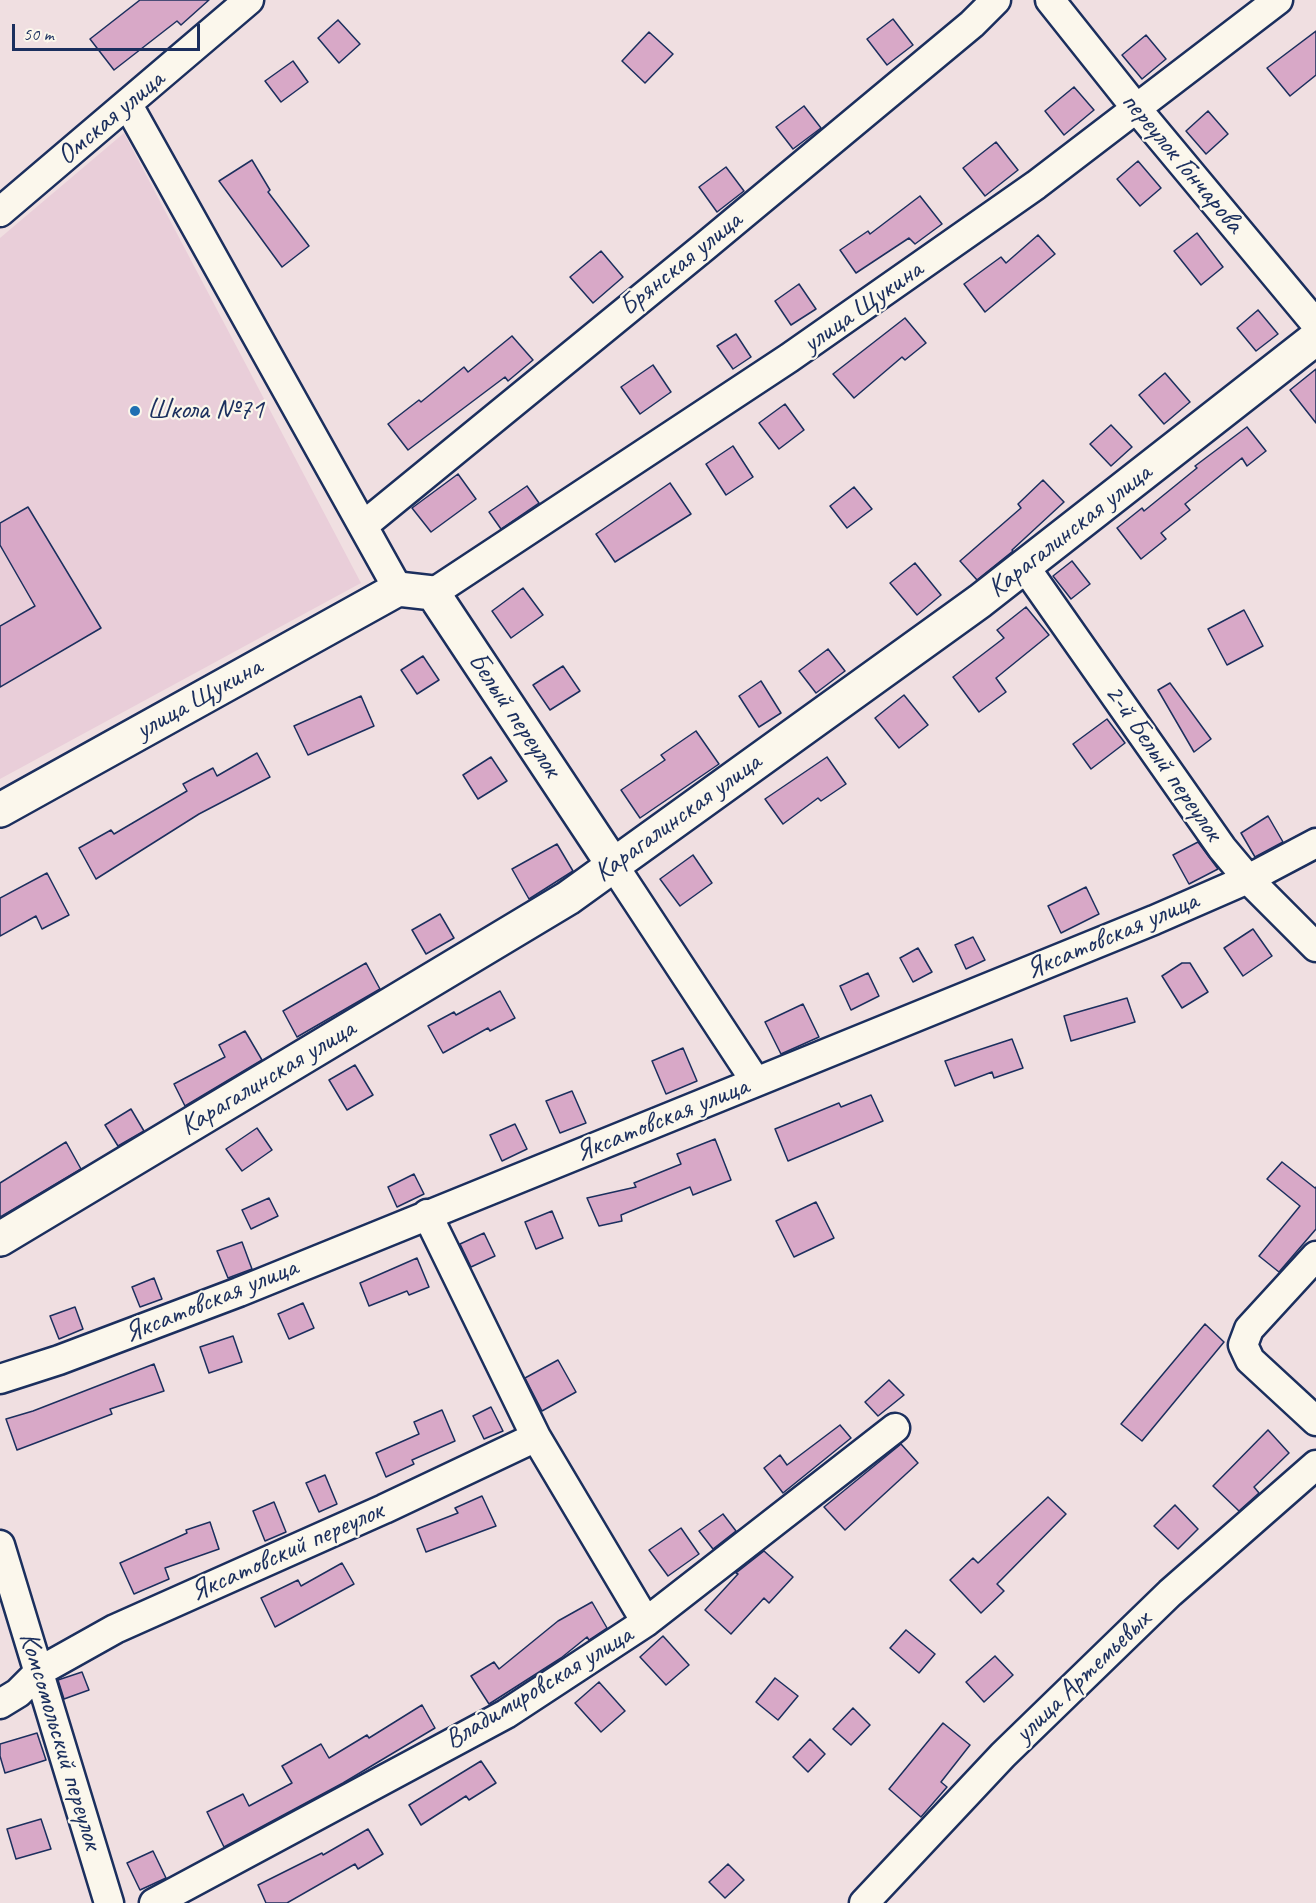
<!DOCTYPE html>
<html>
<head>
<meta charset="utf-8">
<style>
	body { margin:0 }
	#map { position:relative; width:1316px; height:1903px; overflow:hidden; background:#f0dfe1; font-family:Caveat,sans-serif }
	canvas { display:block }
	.scale { position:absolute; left:12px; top:24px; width:188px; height:27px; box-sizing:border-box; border:3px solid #1b2f5e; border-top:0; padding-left:8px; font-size:18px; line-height:21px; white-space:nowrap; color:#1b2f5e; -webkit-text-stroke:4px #fbf7ec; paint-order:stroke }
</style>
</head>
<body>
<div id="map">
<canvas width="1316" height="1903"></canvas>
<div class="scale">50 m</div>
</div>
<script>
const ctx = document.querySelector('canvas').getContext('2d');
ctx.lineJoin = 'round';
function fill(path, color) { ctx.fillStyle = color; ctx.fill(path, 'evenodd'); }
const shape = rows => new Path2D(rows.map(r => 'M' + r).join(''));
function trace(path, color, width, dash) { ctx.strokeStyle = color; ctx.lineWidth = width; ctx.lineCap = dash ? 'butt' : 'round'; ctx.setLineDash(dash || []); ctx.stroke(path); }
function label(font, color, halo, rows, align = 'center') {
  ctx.font = font + ' Caveat,sans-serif'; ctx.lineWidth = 4.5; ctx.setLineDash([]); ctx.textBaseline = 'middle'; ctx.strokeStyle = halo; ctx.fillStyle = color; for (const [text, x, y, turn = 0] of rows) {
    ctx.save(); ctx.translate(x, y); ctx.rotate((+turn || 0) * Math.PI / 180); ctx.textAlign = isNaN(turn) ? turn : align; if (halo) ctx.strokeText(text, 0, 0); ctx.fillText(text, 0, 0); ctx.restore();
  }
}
fill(shape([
	[124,133,361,583,0,779,0,238]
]), '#e9ced9');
const building = shape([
	[140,0,209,0,181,25,177,21,114,70,90,39,140,0],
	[893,19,913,45,887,65,867,39,893,19],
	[338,20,360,44,339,63,318,38,338,20],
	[1316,31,1316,75,1290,96,1267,68,1316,31],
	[649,32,673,54,645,83,622,61,649,32],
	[1146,35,1166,59,1142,79,1122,55,1146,35],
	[293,61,308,82,281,102,265,81,293,61],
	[1074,87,1094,110,1064,135,1045,111,1074,87],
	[804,106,821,128,793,149,776,127,804,106],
	[1208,111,1228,134,1206,154,1186,131,1208,111],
	[996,142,1018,170,985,196,963,168,996,142],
	[252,160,270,190,268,192,309,246,282,267,219,181,252,160],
	[1138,161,1161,188,1140,206,1117,179,1138,161],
	[726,167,744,191,717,212,699,187,726,167],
	[920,196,942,224,915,244,909,238,856,273,840,250,868,231,870,234,920,196],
	[1197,233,1223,267,1201,285,1174,251,1197,233],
	[1038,235,1055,254,985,312,964,284,1001,257,1006,263,1038,235],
	[601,251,623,277,593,303,570,277,601,251],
	[799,284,816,309,791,325,775,301,799,284],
	[1258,310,1278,334,1256,351,1237,328,1258,310],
	[905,318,926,343,905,360,902,357,854,398,833,374,905,318],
	[736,334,751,357,733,369,717,346,736,334],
	[512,336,533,360,508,381,505,377,408,450,388,424,419,400,421,402,464,367,468,372,512,336],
	[653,365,671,392,640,414,621,387,653,365],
	[1316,369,1316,423,1290,390,1316,369],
	[1165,373,1190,402,1164,424,1139,395,1165,373],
	[785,404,804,430,779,449,759,423,785,404],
	[1111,425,1132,447,1111,466,1090,444,1111,425],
	[1247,427,1266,451,1247,466,1242,458,1185,504,1190,510,1161,533,1166,539,1141,559,1117,528,1142,508,1144,511,1197,468,1195,466,1247,427],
	[733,446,753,477,726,495,706,464,733,446],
	[458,474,476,499,431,532,412,508,458,474],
	[1043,480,1064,502,1012,550,1013,551,977,580,960,561,1021,508,1018,504,1043,480],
	[670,483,691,514,615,562,596,534,670,483],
	[527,486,539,503,501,529,489,512,527,486],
	[854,487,872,509,847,528,830,506,854,487],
	[28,507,101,628,0,687,0,626,35,606,0,545,0,523,28,507],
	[1072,561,1090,584,1071,599,1053,576,1072,561],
	[915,563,941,595,917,615,890,583,915,563],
	[523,588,543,615,511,638,492,611,523,588],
	[1026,607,1049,635,996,678,1006,692,979,712,953,677,1004,638,997,630,1026,607],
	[1244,610,1263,646,1227,665,1208,629,1244,610],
	[828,649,845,671,816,693,799,671,828,649],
	[423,656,439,680,417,694,401,670,423,656],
	[563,666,580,691,550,710,533,685,563,666],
	[761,681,781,713,759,727,739,696,761,681],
	[1170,683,1211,739,1194,752,1158,690,1170,683],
	[904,695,928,725,899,748,875,718,904,695],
	[361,696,374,726,308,755,294,726,361,696],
	[1107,719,1125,743,1091,769,1073,744,1107,719],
	[696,731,719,764,640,818,621,790,665,760,661,755,696,731],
	[257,753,270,777,199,814,96,879,79,848,111,830,114,834,187,791,183,784,213,768,217,776,257,753],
	[491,757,507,781,478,799,463,775,491,757],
	[827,757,846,784,821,801,818,798,783,824,765,799,827,757],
	[1268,816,1283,842,1255,857,1241,833,1268,816],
	[1198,842,1218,869,1189,884,1173,855,1198,842],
	[557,844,573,871,529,899,512,869,557,844],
	[693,855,712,883,680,906,660,879,693,855],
	[47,873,69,915,42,929,36,916,0,936,0,898,47,873],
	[1086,887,1099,914,1061,933,1048,906,1086,887],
	[440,914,454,938,426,954,412,930,440,914],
	[1253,929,1272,956,1243,976,1224,948,1253,929],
	[973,937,985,960,966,969,955,945,973,937],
	[918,948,932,972,913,982,900,958,918,948],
	[366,963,380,989,297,1037,283,1011,366,963],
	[1182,963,1190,963,1208,992,1182,1008,1162,976,1182,963],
	[868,973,879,996,851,1010,840,986,868,973],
	[500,991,515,1018,490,1031,488,1028,443,1053,428,1026,454,1012,456,1015,500,991],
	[1127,998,1135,1022,1071,1041,1064,1016,1127,998],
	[803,1004,819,1037,781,1054,765,1022,803,1004],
	[245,1031,262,1060,185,1106,174,1084,225,1057,219,1045,245,1031],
	[1012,1039,1023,1068,994,1078,992,1072,955,1086,945,1061,1012,1039],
	[683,1048,697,1081,666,1094,652,1061,683,1048],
	[355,1065,373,1095,347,1110,329,1080,355,1065],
	[572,1091,586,1123,560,1133,546,1101,572,1091],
	[871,1095,883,1121,788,1161,775,1129,839,1103,841,1107,871,1095],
	[131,1109,144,1131,118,1146,105,1125,131,1109],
	[515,1124,527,1149,502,1161,490,1135,515,1124],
	[257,1128,272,1150,242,1171,226,1149,257,1128],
	[715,1139,731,1180,693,1195,690,1187,621,1215,622,1221,599,1226,587,1198,636,1187,634,1183,681,1164,677,1154,715,1139],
	[66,1142,81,1169,0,1217,0,1183,66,1142],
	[1282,1162,1315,1188,1316,1187,1316,1229,1279,1272,1259,1256,1300,1206,1267,1179,1282,1162],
	[414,1174,424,1194,397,1207,388,1187,414,1174],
	[269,1198,278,1216,251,1229,242,1210,269,1198],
	[816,1202,834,1238,794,1257,776,1221,816,1202],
	[552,1211,563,1238,536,1249,525,1222,552,1211],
	[484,1233,495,1256,471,1267,460,1244,484,1233],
	[242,1242,252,1269,228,1278,217,1251,242,1242],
	[417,1258,429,1287,409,1295,407,1291,369,1306,360,1283,417,1258],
	[154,1278,162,1299,140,1307,132,1287,154,1278],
	[303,1303,314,1328,289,1339,278,1314,303,1303],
	[75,1307,83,1329,59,1339,50,1316,75,1307],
	[1205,1324,1224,1342,1142,1441,1121,1424,1205,1324],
	[233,1336,242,1362,209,1373,200,1347,233,1336],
	[558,1360,576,1392,542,1411,525,1378,558,1360],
	[154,1364,164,1391,110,1409,112,1414,17,1450,6,1419,33,1411,154,1364],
	[889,1380,904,1395,878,1416,865,1402,889,1380],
	[491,1407,503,1431,484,1439,473,1416,491,1407],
	[442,1410,455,1441,412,1460,414,1464,386,1477,376,1453,419,1434,414,1422,442,1410],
	[840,1425,851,1438,783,1493,764,1468,780,1455,787,1465,840,1425],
	[1268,1430,1289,1453,1254,1487,1259,1493,1239,1511,1213,1486,1268,1430],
	[901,1444,918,1463,845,1530,824,1507,901,1444],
	[325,1475,337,1504,319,1512,306,1483,325,1475],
	[482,1496,496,1526,426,1552,417,1529,458,1513,455,1508,482,1496],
	[1048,1497,1066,1514,997,1584,1004,1591,981,1613,950,1580,973,1558,978,1563,1048,1497],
	[274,1502,286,1532,265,1541,253,1511,274,1502],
	[1175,1505,1198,1529,1178,1549,1154,1526,1175,1505],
	[723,1514,736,1531,713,1549,699,1531,723,1514],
	[210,1522,219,1549,165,1568,169,1579,134,1594,120,1563,187,1533,186,1530,210,1522],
	[681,1528,699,1554,668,1576,649,1550,681,1528],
	[764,1551,793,1577,769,1603,764,1598,731,1634,705,1610,738,1574,736,1573,764,1551],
	[342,1563,354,1584,275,1627,261,1598,298,1580,301,1586,342,1563],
	[592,1602,607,1628,589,1640,587,1637,561,1658,489,1704,471,1676,494,1662,499,1669,558,1621,592,1602],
	[906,1630,935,1654,919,1673,890,1648,906,1630],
	[663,1636,689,1665,666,1685,640,1657,663,1636],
	[995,1656,1013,1675,984,1702,966,1682,995,1656],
	[82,1672,89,1690,64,1699,58,1680,82,1672],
	[775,1678,798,1696,778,1720,756,1702,775,1678],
	[599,1682,625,1711,601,1732,575,1703,599,1682],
	[422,1705,435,1728,343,1783,224,1847,207,1812,243,1794,249,1806,292,1783,282,1766,321,1744,329,1758,367,1735,369,1738,422,1705],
	[853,1708,870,1725,851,1745,833,1729,853,1708],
	[943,1723,970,1745,941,1782,947,1787,921,1817,889,1789,943,1723],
	[37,1733,46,1760,5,1773,0,1756,0,1744,37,1733],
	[810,1739,825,1754,808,1772,793,1757,810,1739],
	[481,1761,496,1783,469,1800,466,1796,421,1825,409,1805,481,1761],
	[41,1819,51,1849,16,1859,7,1829,41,1819],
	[368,1829,383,1854,358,1869,355,1864,287,1903,266,1903,258,1885,322,1853,323,1855,368,1829],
	[153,1851,166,1878,140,1890,127,1863,153,1851],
	[728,1864,744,1880,725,1898,709,1882,728,1864]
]);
fill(building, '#d8a8c7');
trace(building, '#1b2f5e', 1.5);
const street = shape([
	[1050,0,1136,108,1316,324],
	[128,105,398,589],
	[0,212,249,0],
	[364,525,704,247,972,24,996,0],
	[1025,567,1222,848,1248,879,1316,947],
	[433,593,789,358,1036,185,1278,0],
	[614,866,756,1082],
	[427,1214,536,1437,646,1622],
	[1316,1256,1249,1329,1243,1345,1250,1360,1316,1421],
	[0,1379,59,1360,239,1292,756,1082,1154,920,1248,879,1316,843],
	[0,1545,109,1903],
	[0,1704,18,1693,40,1671,115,1629,384,1509,536,1437],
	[154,1903,506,1714,646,1622,895,1428],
	[864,1903,1003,1755,1170,1593,1316,1465]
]);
const secondary = shape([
	[0,810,398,589,433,593,614,866],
	[0,1239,568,898,980,601,1316,338]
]);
trace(street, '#1b2f5e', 33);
trace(secondary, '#1b2f5e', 38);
trace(street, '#fbf7ec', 28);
trace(secondary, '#fbf7ec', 33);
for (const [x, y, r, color] of [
	[135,411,6,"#1f6fb2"]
]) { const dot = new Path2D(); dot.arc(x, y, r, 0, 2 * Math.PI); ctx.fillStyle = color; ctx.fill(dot); trace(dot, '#fbf7ec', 2); }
label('28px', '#1b2f5e', '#fbf7ec', [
	["Омская улица",111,118,-40],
	["переулок Гончарова",1182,163,50],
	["Брянская улица",681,264,-39],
	["улица Щукина",863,307,-35],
	["Карагалинская улица",1070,531,-38],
	["улица Щукина",199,699,-29],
	["Белый переулок",514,715,56],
	["2-й Белый переулок",1163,763,55],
	["Карагалинская улица",678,818,-36],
	["Яксатовская улица",1112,936,-23],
	["Карагалинская улица",268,1078,-31],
	["Яксатовская улица",662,1120,-22],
	["Яксатовская улица",211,1301,-22],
	["Яксатовский переулок",287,1552,-24],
	["улица Артемьевых",1083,1677,-44],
	["Владимировская улица",539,1688,-31],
	["Комсомольский переулок",60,1741,73]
]);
label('28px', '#1b2f5e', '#fbf7ec', [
	["Школа №71",147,411]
], 'left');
</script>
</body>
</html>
